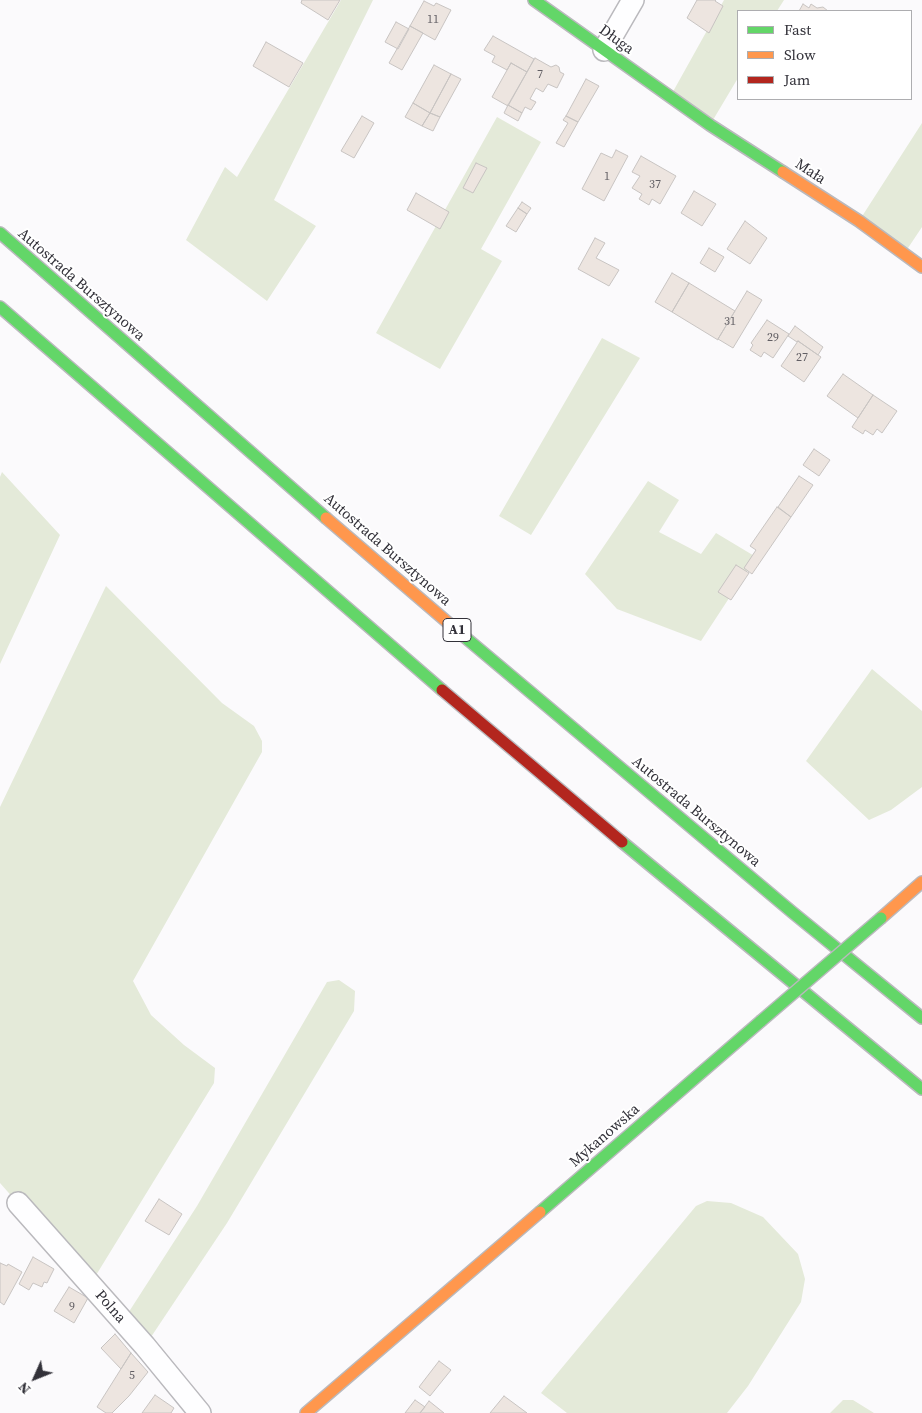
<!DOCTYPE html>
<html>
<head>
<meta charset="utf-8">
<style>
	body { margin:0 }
	#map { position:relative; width:922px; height:1413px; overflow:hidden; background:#fbfafc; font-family:"Source Serif 4",serif }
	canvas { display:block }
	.legend { position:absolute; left:737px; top:10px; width:175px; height:90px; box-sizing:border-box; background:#fff; border:1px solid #adadb0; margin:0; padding:6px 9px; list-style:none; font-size:15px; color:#323139 }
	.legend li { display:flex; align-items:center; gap:10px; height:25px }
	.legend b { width:25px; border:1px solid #adadb0 }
	.north { position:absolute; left:10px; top:1353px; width:50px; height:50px; -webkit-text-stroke:4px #fff; paint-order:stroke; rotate:226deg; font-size:14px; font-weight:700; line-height:20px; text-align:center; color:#323139 }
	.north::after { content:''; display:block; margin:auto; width:18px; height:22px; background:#323139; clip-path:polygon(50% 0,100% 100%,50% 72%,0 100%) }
</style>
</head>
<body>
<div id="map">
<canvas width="922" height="1413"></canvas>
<ul class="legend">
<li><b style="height:6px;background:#63d668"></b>Fast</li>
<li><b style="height:6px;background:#ff974d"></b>Slow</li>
<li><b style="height:6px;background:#b3261e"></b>Jam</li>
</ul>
<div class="north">N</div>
</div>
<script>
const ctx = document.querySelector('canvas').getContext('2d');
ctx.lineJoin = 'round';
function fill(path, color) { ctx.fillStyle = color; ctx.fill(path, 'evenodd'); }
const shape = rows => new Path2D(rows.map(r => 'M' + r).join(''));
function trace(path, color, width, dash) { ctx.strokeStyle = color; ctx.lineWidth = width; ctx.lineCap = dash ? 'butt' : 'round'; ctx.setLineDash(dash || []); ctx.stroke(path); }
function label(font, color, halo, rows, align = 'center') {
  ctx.font = font + ' "Source Serif 4",serif'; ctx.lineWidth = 4; ctx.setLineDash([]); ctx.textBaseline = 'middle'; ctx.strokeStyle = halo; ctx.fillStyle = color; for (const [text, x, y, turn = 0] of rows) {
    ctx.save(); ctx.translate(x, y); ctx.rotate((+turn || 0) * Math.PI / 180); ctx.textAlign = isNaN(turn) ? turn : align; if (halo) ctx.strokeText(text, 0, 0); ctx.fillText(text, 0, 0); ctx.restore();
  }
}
fill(shape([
	[341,0,373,0,274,200,316,226,267,301,186,240,225,167,237,177],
	[724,0,784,0,777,11,738,11,738,78,710,125,670,97],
	[497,117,541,142,481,249,502,261,440,369,376,333],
	[922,123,922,227,904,254,859,221],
	[602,338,640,358,531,535,499,516],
	[2,472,60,535,0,664,0,477],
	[648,481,679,500,659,532,701,554,716,533,756,557,701,641,617,609,585,574],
	[106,586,222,703,254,726,262,741,262,752,133,981,151,1015,184,1045,215,1068,214,1083,90,1285,0,1183,0,807],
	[872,669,922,711,922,787,891,810,869,820,806,761],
	[339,980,355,991,354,1011,227,1223,145,1346,123,1321,197,1206,327,982],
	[707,1201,731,1203,763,1217,798,1254,805,1279,801,1302,748,1386,727,1413,567,1413,541,1393,696,1206],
	[843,1400,853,1400,874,1413,830,1413]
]), '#e4ead9');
const building = shape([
	[302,0,340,0,328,20,301,3,302,0],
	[697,0,716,0,715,1,723,6,709,33,687,18,697,0],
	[424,1,434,6,436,3,451,10,435,40,410,26,424,1],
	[803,4,809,8,811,4,817,8,823,7,828,11,799,11,803,4],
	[396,22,409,29,398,49,385,42,396,22],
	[410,26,423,33,402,70,389,63,410,26],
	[493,36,534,59,527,72,511,63,507,70,492,62,495,56,484,50,493,36],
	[266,42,303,63,289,87,253,66,266,42],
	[535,58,551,67,556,65,559,67,560,72,564,74,557,88,548,84,543,92,536,88,530,99,536,102,531,110,525,107,522,113,508,105,535,58],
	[511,63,527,72,508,106,492,97,511,63],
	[434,65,451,74,430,113,413,103,434,65],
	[451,74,461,79,440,117,430,113,451,74],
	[586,79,599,86,578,122,566,116,586,79],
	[413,103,430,113,422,126,405,117,413,103],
	[508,105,522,113,518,121,504,113,508,105],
	[430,113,440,117,433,131,422,126,430,113],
	[362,116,374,123,354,158,341,151,362,116],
	[566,116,578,122,564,147,556,143,568,123,563,120,566,116],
	[616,150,628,156,604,201,582,189,601,153,612,158,616,150],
	[641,156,676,176,660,204,652,199,649,205,639,199,642,194,632,188,640,176,632,172,641,156],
	[476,163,487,168,473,193,463,188,476,163],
	[694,191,716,204,702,226,681,213,694,191],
	[416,193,449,212,440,229,407,210,416,193],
	[522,202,531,208,527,214,518,208,522,202],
	[518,208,527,214,516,232,506,226,518,208],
	[745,221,767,238,750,264,727,249,745,221],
	[595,238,605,243,596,258,619,270,609,286,578,269,595,238],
	[709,248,724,257,715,272,700,263,709,248],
	[672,273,689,283,672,312,655,302,672,273],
	[689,283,735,311,718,339,718,340,672,312,689,283],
	[747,291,762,300,733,348,718,339,747,291],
	[767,320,789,334,773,358,764,352,761,357,750,350,753,345,751,343,767,320],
	[795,326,823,347,818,355,798,341,797,342,788,336,795,326],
	[798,341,821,357,804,382,781,366,798,341],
	[843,374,873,395,858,418,827,396,843,374],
	[873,395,897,411,882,433,877,429,873,435,865,430,863,434,852,427,873,395],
	[814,449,830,460,819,476,803,465,814,449],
	[799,476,813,485,791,517,778,507,799,476],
	[777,507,791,517,752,574,744,568,756,550,750,546,777,507],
	[736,565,749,573,731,600,718,592,736,565],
	[159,1199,182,1214,169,1235,145,1221,159,1199],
	[33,1257,54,1269,47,1283,44,1282,42,1287,33,1283,29,1290,19,1284,33,1257],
	[0,1263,7,1266,8,1264,22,1272,4,1305,0,1302,0,1263],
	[69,1287,88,1298,74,1323,54,1311,69,1287],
	[115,1334,131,1353,121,1369,101,1348,115,1334],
	[131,1353,148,1372,129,1396,112,1413,106,1413,97,1407,131,1353],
	[439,1361,451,1370,430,1396,419,1387,439,1361],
	[155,1395,174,1408,171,1413,142,1413,155,1395],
	[504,1396,527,1413,490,1413,504,1396],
	[415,1400,425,1407,420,1413,405,1413,415,1400],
	[429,1401,444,1413,420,1413,429,1401]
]);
fill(building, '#ede5e0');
trace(building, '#c8c4c2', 1);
const street = shape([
	[604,50,633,0],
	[18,1203,145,1346,200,1413]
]);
const fast = shape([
	[534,0,710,125,783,172],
	[0,233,326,518],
	[0,307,442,690],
	[460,633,792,912,922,1018],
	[622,842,922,1089],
	[540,1212,761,1021]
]);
const slow = shape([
	[783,172,859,221,922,267],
	[326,518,460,633],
	[881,918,922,882],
	[306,1413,540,1212]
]);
const jam = shape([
	[442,690,622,842]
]);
trace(street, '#bab9bd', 24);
trace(fast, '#bab9bd', 14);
trace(slow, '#bab9bd', 14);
trace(jam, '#bab9bd', 14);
trace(street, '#fefeff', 21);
trace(fast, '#63d668', 11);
trace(slow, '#ff974d', 11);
trace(jam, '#b3261e', 11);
const fastBridge = shape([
	[761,1021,881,918]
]);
trace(fastBridge, '#bab9bd', 14, []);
trace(fastBridge, '#63d668', 11);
label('12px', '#615e63', null, [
	["11",433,20],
	["7",540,75],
	["1",607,177],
	["37",655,185],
	["31",730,322],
	["29",773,338],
	["27",802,358],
	["9",72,1307],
	["5",132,1376]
]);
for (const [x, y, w] of [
	[457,630,28]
]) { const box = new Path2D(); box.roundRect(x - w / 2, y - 11.5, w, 23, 4); ctx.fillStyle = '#fff'; ctx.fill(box); trace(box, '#323139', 1); }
label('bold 14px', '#323139', null, [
	["A1",457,630]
]);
label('15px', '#323139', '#fff', [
	["Długa",616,40,36],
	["Mała",810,172,33],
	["Autostrada Bursztynowa",81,285,41],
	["Autostrada Bursztynowa",387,550,41],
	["Autostrada Bursztynowa",696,812,40],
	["Mykanowska",605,1136,-41],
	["Polna",110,1307,49]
]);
</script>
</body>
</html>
